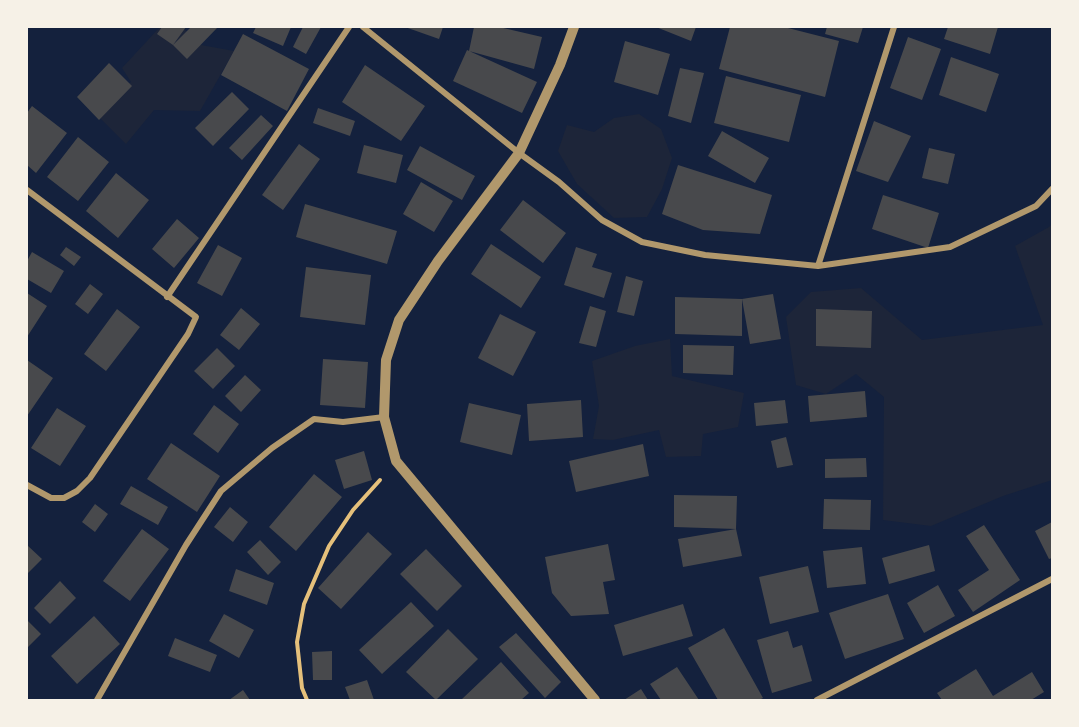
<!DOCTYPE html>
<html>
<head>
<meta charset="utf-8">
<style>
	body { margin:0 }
	#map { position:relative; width:1079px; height:727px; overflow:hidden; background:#14213d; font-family:Signika,sans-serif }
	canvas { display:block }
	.frame { position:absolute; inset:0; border:28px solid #f6f1e7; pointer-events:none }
</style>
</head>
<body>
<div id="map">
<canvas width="1079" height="727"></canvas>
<div class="frame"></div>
</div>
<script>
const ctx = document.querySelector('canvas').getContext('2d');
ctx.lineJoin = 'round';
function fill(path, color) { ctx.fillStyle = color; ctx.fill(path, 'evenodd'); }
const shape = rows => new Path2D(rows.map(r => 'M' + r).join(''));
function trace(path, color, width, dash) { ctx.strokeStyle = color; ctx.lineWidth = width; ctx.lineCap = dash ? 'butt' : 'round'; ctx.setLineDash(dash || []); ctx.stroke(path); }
fill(shape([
	[160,27,182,27,201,45,234,51,200,111,154,110,126,144,96,114,102,99,131,82,122,68],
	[639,114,661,129,672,158,662,189,647,217,614,218,577,184,558,151,567,125,594,132,614,118],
	[1052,224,1052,480,1003,496,931,526,883,520,884,397,856,374,826,394,796,385,786,317,811,292,861,288,922,340,1043,325,1015,246,1049,227],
	[670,339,672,376,744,393,738,427,703,434,701,456,666,457,659,430,613,440,593,439,599,406,592,361,635,346]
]), '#1d2539');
fill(shape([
	[162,27,186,27,173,45,157,34],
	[191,27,218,27,187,59,173,45],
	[256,27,291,27,283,46,253,33],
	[303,27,321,27,306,54,293,47],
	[405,27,443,27,439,39],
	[474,27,499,27,542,37,534,69,469,51],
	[656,27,696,27,691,41],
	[730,27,784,27,839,41,825,97,719,69],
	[827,27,863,27,858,43,825,34],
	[948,27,998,27,990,54,944,39],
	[243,34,309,69,287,111,221,75],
	[908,37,941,49,922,100,890,88],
	[625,41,670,54,658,95,614,82],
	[467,50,537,82,522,113,453,81],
	[951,57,999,74,986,112,939,95],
	[109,63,132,86,99,120,77,97],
	[365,65,425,106,401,141,342,102],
	[680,68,704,73,691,123,668,116],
	[726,76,801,95,789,142,714,123],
	[232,92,249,109,213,146,195,128],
	[32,106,67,133,36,173,27,165,27,113],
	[318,108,355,121,350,136,313,123],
	[261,115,273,126,242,160,229,148],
	[874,121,911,136,888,182,856,171],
	[722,131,769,158,755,183,708,156],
	[78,137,109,162,78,201,47,177],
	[299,144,320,159,283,210,262,195],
	[364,145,403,155,396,183,357,173],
	[420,146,475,176,462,200,407,170],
	[929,148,955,154,948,184,922,178],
	[678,165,772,195,760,234,703,230,662,214],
	[116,173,149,200,118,238,86,211],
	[421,182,453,201,434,232,403,214],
	[883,195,939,213,928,248,872,229],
	[523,200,566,233,543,263,500,230],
	[305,204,397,231,387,264,296,237],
	[177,219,199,238,174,268,152,249],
	[491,244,541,277,521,308,471,274],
	[218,245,242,258,222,296,197,283],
	[66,247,81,257,74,266,60,255],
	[576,247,597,254,592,267,612,273,604,298,564,285],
	[32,252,64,271,51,293,27,279,27,261],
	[306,267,371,275,365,325,300,317],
	[626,276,643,281,634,316,617,312],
	[90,284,103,294,88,314,75,304],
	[27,293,47,306,27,337],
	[773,294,781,339,750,344,742,299,742,336,675,334,675,297,742,299],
	[590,306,606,311,596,347,579,343],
	[241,308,260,324,239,350,220,335],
	[117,309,140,327,106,371,84,354],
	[816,309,872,311,871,348,816,346],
	[500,314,536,332,513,376,478,358],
	[683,345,734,346,733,375,683,373],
	[217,348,235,366,213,389,194,371],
	[323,359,368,362,365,408,320,405],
	[27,360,53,378,27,416],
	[245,375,261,390,241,412,225,396],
	[865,391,867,417,810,422,808,396],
	[581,400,583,437,529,441,527,404],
	[785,400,788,423,756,426,754,403],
	[469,403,521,415,512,455,460,442],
	[214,405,239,424,218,453,193,434],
	[57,408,86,426,60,466,31,448],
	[786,437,793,465,777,468,771,441],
	[171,443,220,476,197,512,147,479],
	[643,444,649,476,576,492,569,461],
	[364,451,372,480,344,489,335,460],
	[866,458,867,477,825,478,825,459],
	[314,474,342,497,296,551,269,527],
	[131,486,168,507,158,525,120,504],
	[674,495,737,496,736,529,674,527],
	[824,499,871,500,870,530,823,529],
	[95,504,108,514,95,532,82,522],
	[230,507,248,522,233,542,214,527],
	[1052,522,1052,558,1049,559,1035,531],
	[984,525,1020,580,973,612,958,590,989,570,966,536],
	[142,529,169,549,130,601,103,581],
	[736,529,742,556,683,567,678,539],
	[368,532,392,554,341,609,318,588],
	[260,540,281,562,268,575,247,552],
	[608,544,615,580,603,582,609,614,571,616,552,593,545,557],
	[27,545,42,559,27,574],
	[929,545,935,571,889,584,882,558],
	[862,547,866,584,827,588,823,551],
	[426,549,462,586,437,611,400,574],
	[808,566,819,612,770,624,759,577],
	[236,569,274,583,267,605,229,591],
	[60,581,76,598,50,624,34,608],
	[938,585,955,616,924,633,907,603],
	[888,594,904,639,845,659,829,613],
	[411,602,434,626,382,674,359,650],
	[683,604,693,636,623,656,614,625],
	[224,614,254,630,239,658,209,641],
	[94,616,120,644,77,684,51,656],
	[27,620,41,634,27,648],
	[724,628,763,698,759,700,718,700,688,648],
	[448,629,478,659,436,700,406,672],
	[788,631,793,648,802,645,812,681,772,693,757,640],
	[516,633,561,682,545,698,499,647],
	[175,638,217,655,210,672,168,656],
	[332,651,332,680,313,680,312,652],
	[501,662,529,693,521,700,464,700,462,699],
	[677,667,699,700,661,700,650,684],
	[976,669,993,696,1032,672,1044,692,1031,700,942,700,937,693],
	[367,680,374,700,350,700,345,687],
	[641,689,648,700,624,700],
	[243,690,250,700,229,700]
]), '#48494c');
trace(shape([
	[307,700,302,688,297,642,304,604,329,546,353,510,380,480]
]), '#e5c07b', 4);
trace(shape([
	[363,27,519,153,559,182,602,220,642,242,705,255,818,266,950,247,1036,206,1052,189],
	[27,190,196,317,188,334,90,478,77,491,64,498,51,498,27,485],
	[818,266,894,27],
	[167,297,349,27],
	[97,700,186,545,221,491,272,448,314,419,343,422,384,417],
	[817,700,1052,579]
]), '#b1986c', 6);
trace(shape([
	[574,27,560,65,519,153,438,261,399,320,386,360,384,417,396,461,595,700]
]), '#b1986c', 10);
</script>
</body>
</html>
